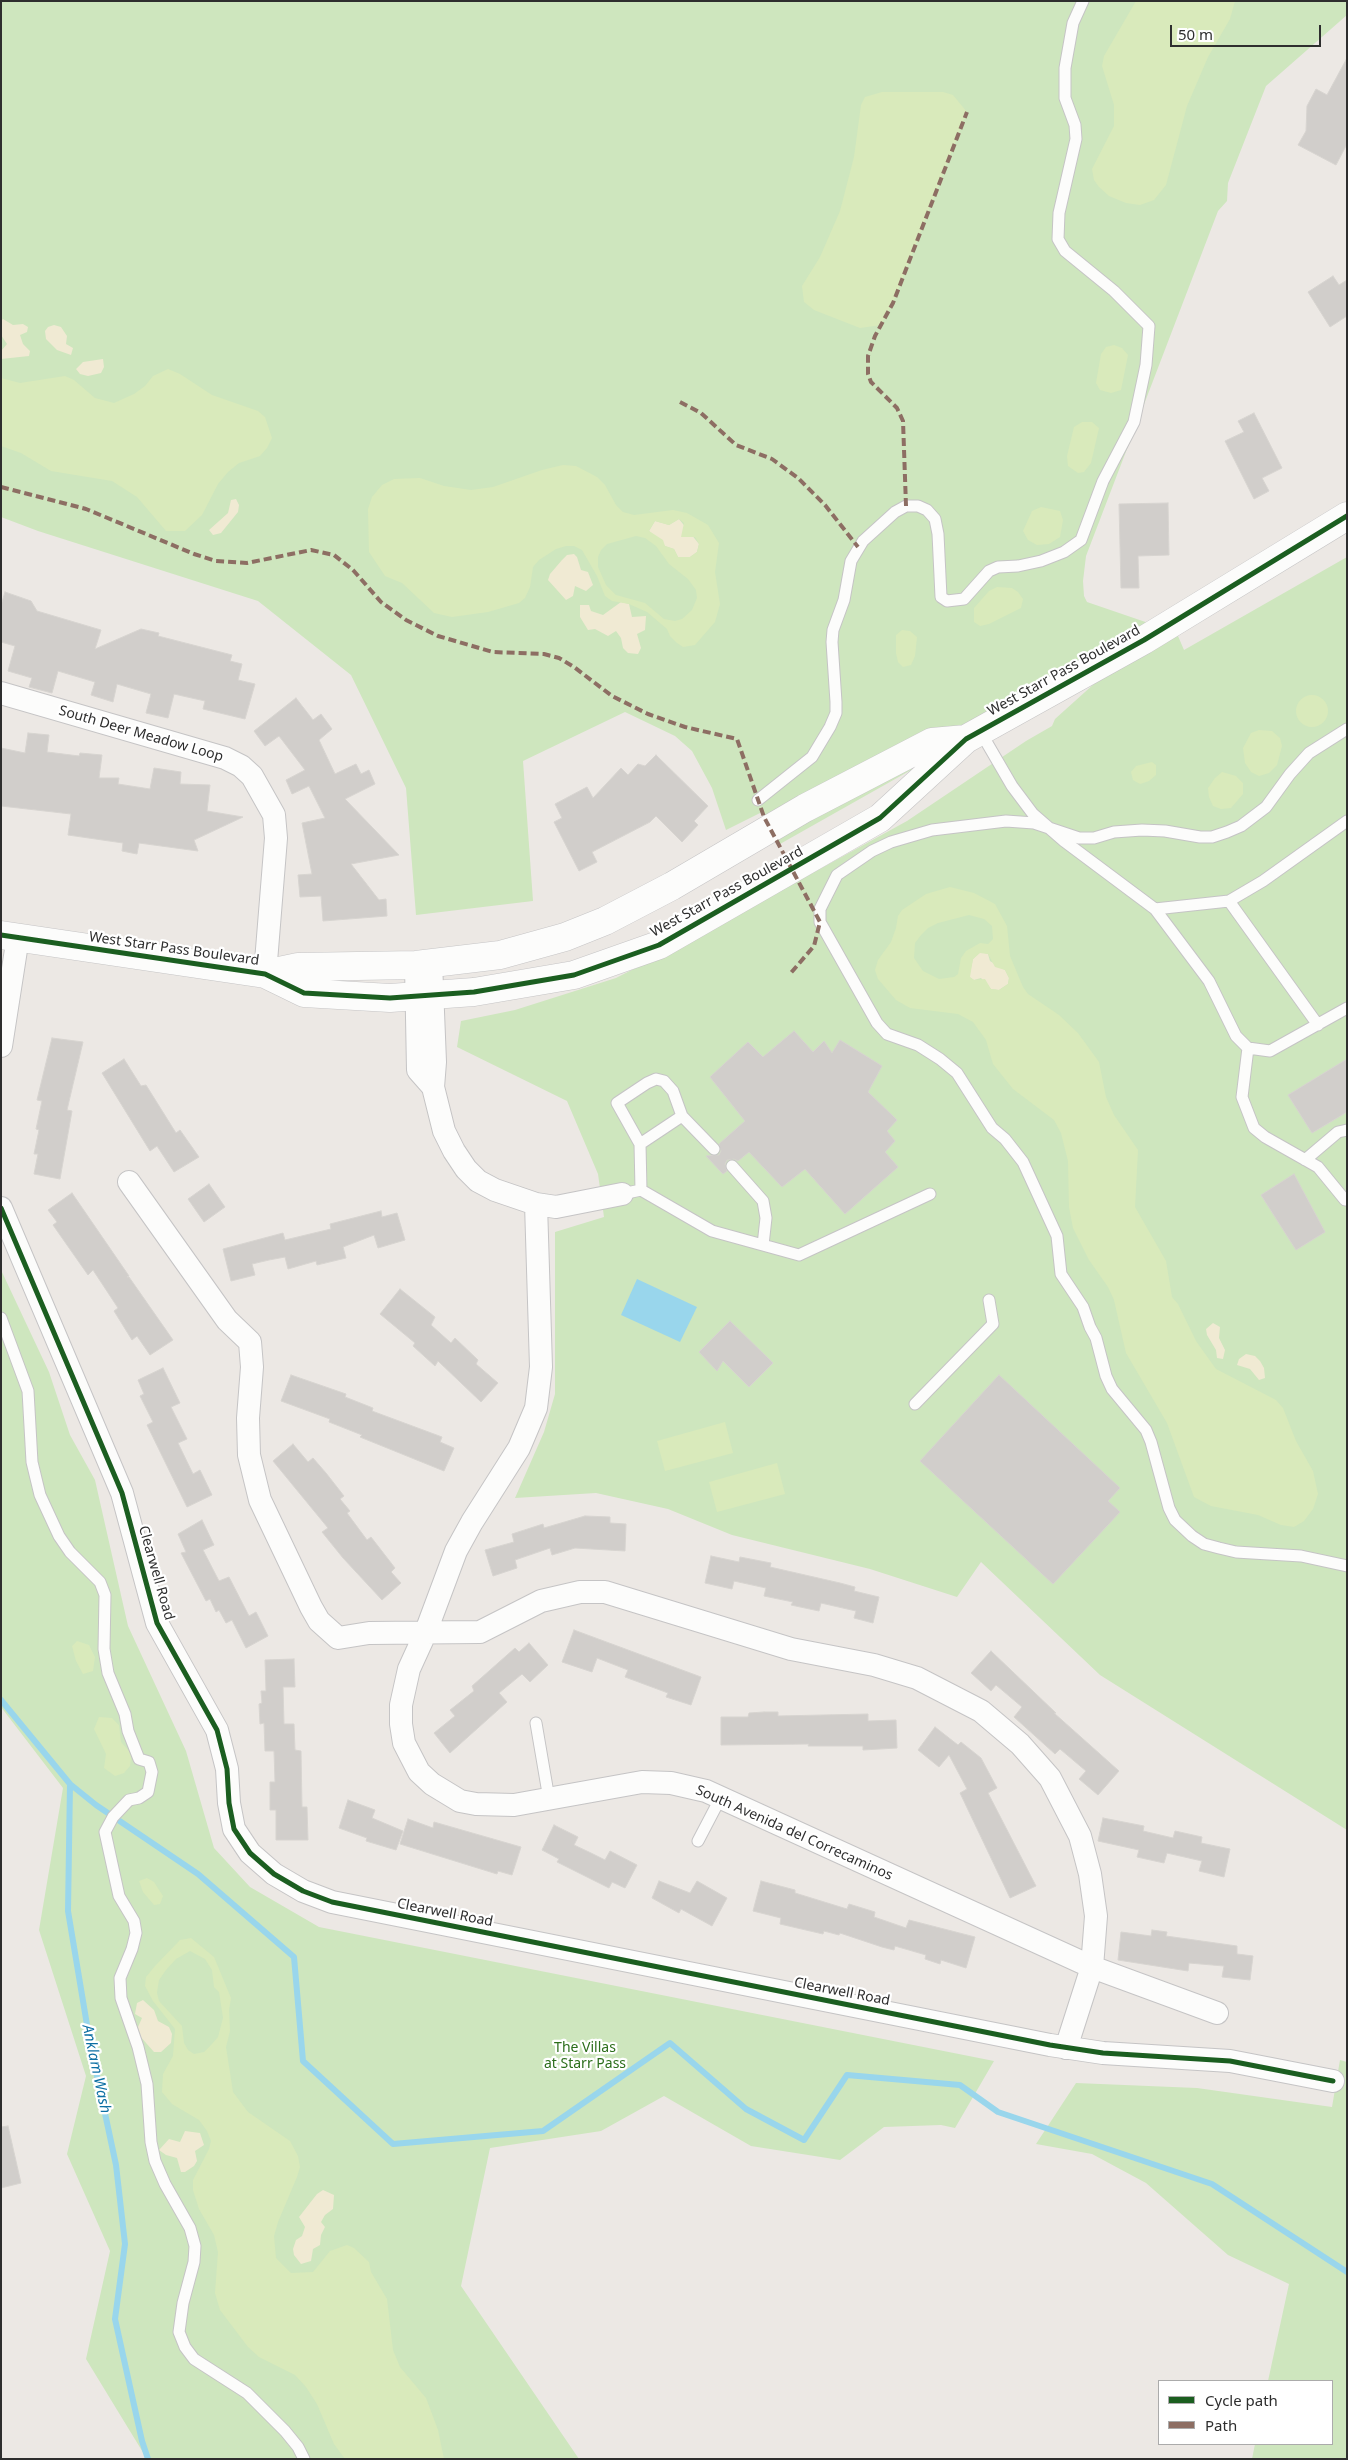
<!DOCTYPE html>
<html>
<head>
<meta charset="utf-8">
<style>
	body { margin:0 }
	#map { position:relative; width:1348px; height:2460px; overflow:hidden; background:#ece8e4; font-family:"Noto Sans",sans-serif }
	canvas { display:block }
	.frame { position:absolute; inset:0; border:2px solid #2e2e2e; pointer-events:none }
	.legend { position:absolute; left:1158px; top:2380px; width:175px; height:65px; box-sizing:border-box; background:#fff; border:1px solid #ababab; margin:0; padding:6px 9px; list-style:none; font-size:15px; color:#2e2e2e }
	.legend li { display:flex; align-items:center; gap:10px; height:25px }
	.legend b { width:25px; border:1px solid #ababab }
	.scale { position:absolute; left:1170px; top:25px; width:151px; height:22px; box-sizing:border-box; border:2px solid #2e2e2e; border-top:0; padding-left:6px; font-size:15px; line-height:18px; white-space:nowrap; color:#2e2e2e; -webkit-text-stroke:4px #fff; paint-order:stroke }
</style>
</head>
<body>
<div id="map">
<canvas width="1348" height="2460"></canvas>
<div class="frame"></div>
<ul class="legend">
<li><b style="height:6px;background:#1b5e20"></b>Cycle path</li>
<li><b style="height:6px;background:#8d6e63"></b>Path</li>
</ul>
<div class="scale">50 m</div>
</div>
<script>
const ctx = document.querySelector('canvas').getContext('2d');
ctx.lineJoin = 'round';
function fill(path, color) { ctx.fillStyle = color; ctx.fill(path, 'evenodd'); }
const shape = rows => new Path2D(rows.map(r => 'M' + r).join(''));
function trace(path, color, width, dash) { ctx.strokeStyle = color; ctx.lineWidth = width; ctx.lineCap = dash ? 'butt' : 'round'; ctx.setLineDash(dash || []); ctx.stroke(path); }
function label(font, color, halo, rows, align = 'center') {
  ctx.font = font + ' "Noto Sans",sans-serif'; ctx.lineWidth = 4.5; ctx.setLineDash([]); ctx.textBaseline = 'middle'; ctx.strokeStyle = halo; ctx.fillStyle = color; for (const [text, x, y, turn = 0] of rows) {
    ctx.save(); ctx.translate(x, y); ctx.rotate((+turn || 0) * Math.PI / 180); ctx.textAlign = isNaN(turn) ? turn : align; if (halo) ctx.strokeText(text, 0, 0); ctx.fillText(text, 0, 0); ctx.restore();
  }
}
fill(shape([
	[1,1,1347,1,1347,15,1266,86,1228,183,1227,201,1218,211,1086,556,1083,581,1084,596,1087,602,1163,628,1172,622,1184,650,1347,557,1347,1830,1100,1675,981,1562,957,1597,870,1569,732,1535,668,1509,596,1493,515,1498,544,1432,555,1394,555,1232,604,1217,598,1174,567,1101,457,1047,461,1021,515,1010,616,978,698,936,907,821,1026,741,1052,726,1055,719,1145,638,780,844,762,812,726,830,712,788,692,751,675,736,625,712,523,761,533,901,416,915,406,788,351,675,258,601,38,531,1,517],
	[1,1270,49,1372,70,1435,95,1480,128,1626,186,1751,214,1848,250,1887,319,1927,994,2061,955,2128,941,2125,884,2127,840,2160,751,2146,664,2096,601,2131,490,2148,461,2286,579,2459,147,2459,86,2359,110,2251,67,2154,86,2076,39,1930,63,1788,1,1707],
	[1340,2060,1347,2062,1347,2459,1252,2459,1255,2444,1332,2444,1332,2381,1268,2381,1289,2284,1228,2255,1146,2183,1092,2154,1036,2144,1076,2083,1197,2088,1332,2107]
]), '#cee6be');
fill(shape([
	[3,319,13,325,23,324,28,327,27,332,20,335,23,344,30,351,29,356,1,359,1,351,7,344,1,335,1,321],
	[54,325,61,327,67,336,66,344,73,348,71,355,57,350,46,339,45,331,48,327],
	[103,359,104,367,101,373,88,376,80,374,76,369,83,362],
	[236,499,239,505,238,512,221,533,213,535,209,530,228,513,231,500],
	[679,519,699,544,697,552,690,557,678,557,674,549,665,546,649,531,655,521,669,525],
	[574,554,577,557,581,570,588,572,593,585,586,591,575,586,573,596,566,600,548,580,550,574,562,560,567,555],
	[621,602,629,604,632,617,646,616,645,630,637,634,641,648,638,654,628,653,623,648,621,638,616,631,608,636,595,629,588,630,580,617,580,605,589,605,591,611,603,615],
	[980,952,988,954,990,961,1005,970,1009,978,1008,984,999,990,991,989,981,978,974,980,969,977,973,959],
	[1213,1323,1220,1327,1219,1338,1225,1350,1223,1359,1217,1358,1216,1350,1207,1335,1206,1329],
	[1246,1354,1255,1356,1260,1361,1264,1368,1265,1378,1259,1380,1250,1369,1237,1365,1239,1359],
	[143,2000,154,2010,158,2021,169,2027,172,2034,171,2043,161,2052,154,2052,139,2035,138,2027,142,2018,135,2014,137,2003],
	[185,2131,200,2133,204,2145,195,2151,197,2161,194,2166,185,2172,181,2172,177,2158,166,2155,159,2150,169,2139,180,2142],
	[323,2190,334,2195,333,2209,325,2215,321,2222,325,2227,321,2235,320,2245,313,2249,311,2261,301,2264,294,2255,293,2249,296,2240,302,2236,305,2227,299,2217,317,2194]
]), '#f0ead3');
fill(shape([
	[1136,1,1235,1,1230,19,1208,57,1187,106,1166,185,1154,200,1140,205,1126,203,1109,196,1099,187,1094,180,1092,169,1114,126,1114,105,1102,66,1104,56],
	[882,92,943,92,953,95,967,112,893,303,881,325,860,328,814,310,804,302,802,286,820,257,840,211,854,157,861,105,865,97],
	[1114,345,1122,348,1128,355,1121,390,1111,393,1100,390,1096,383,1101,354,1106,347],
	[168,369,180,374,212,395,258,411,265,417,272,438,267,448,260,456,239,463,228,472,218,484,202,515,185,531,166,531,137,497,112,481,51,471,21,453,1,446,1,378,20,383,65,376,74,380,95,398,114,403,134,394,145,386,153,376],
	[1082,422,1092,422,1099,428,1091,463,1084,472,1078,473,1068,466,1067,456,1074,427],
	[563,465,576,466,597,477,605,485,616,505,623,512,634,515,673,510,687,513,708,525,719,543,715,572,720,604,715,622,695,645,683,647,677,643,670,636,667,629,647,612,629,604,612,601,605,596,597,576,582,550,574,546,566,546,556,549,539,560,533,567,530,587,525,598,519,603,488,612,452,617,434,613,402,583,385,576,369,552,368,509,372,497,382,485,394,479,420,478,444,486,471,490,493,487,542,470],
	[679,519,684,523,681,537,695,537,699,544,697,552,690,557,678,557,674,549,665,546,663,540,649,531,655,521,669,525],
	[636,536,645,538,656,546,669,564,688,579,696,590,697,598,692,610,682,619,675,621,664,619,645,603,616,595,606,585,598,567,598,557,601,550,607,544],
	[1041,507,1060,511,1063,520,1060,537,1049,544,1037,545,1028,540,1023,531,1032,511],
	[997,587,1012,588,1018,592,1023,599,1021,608,989,624,980,626,974,622,974,608,989,591],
	[902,630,910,631,917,637,915,656,911,665,903,667,898,662,896,653,896,635],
	'1296 711a16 16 0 1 1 32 0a16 16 0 1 1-32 0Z',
	[1259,730,1272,731,1280,738,1282,746,1277,765,1269,773,1259,776,1251,772,1245,763,1243,748,1251,733],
	[1152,762,1156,765,1156,775,1149,781,1140,784,1133,780,1131,772,1136,766],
	[1222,772,1236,776,1243,783,1243,794,1231,808,1221,809,1213,806,1209,797,1208,788,1215,778],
	[950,887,974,893,995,904,1007,926,1010,956,1023,987,1028,994,1059,1015,1078,1033,1099,1062,1106,1097,1114,1115,1138,1150,1135,1207,1166,1261,1172,1297,1178,1304,1196,1341,1216,1369,1276,1400,1283,1408,1296,1441,1313,1471,1318,1494,1313,1509,1304,1521,1294,1527,1281,1525,1258,1515,1211,1506,1194,1497,1167,1423,1126,1353,1114,1300,1108,1287,1089,1260,1073,1228,1069,1207,1068,1161,1061,1133,1054,1120,1013,1089,993,1064,986,1040,973,1022,958,1014,910,1008,896,1000,878,979,875,970,878,960,891,942,896,928,898,916,902,910,926,894],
	[969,915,984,919,992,926,993,939,988,944,980,943,966,951,961,958,958,974,954,977,939,979,923,971,914,958,915,943,921,935,928,928,938,923],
	[980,953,988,954,995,967,1005,970,1009,978,1008,984,999,990,991,989,985,979,974,980,970,977,973,959],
	[725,1422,733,1453,665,1471,657,1441],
	[777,1463,785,1494,717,1512,709,1482],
	[77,1641,89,1645,95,1657,93,1671,83,1674,76,1661,72,1646],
	[99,1717,112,1718,119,1725,121,1742,130,1752,131,1758,130,1766,124,1773,115,1776,104,1768,106,1754,94,1729],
	[147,1878,154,1882,163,1896,160,1904,154,1905,143,1892,139,1881],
	[191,1938,214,1957,231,1998,229,2010,230,2031,226,2047,233,2092,248,2112,290,2141,298,2156,300,2167,297,2177,278,2222,274,2236,276,2258,291,2273,313,2272,330,2251,347,2245,354,2248,369,2262,371,2272,387,2299,393,2350,400,2367,426,2398,438,2430,444,2459,345,2459,334,2444,317,2404,306,2387,295,2375,259,2357,248,2347,220,2310,215,2293,218,2252,214,2235,199,2209,193,2190,193,2180,209,2149,211,2141,207,2131,199,2120,172,2104,162,2092,163,2074,173,2056,175,2029,153,2001,145,1986,146,1977,155,1966,180,1940],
	[190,1951,205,1959,212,1970,214,1987,219,1992,223,2018,218,2037,211,2045,204,2052,194,2054,188,2050,184,2043,182,2026,159,2001,157,1993,159,1980,166,1970,176,1959]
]), '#d9eabb');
fill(shape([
	[637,1279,697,1307,680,1342,621,1315]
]), '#99d6ec');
trace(shape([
	[1,1700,70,1784,68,1911,90,2043,116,2165,125,2244,115,2319,142,2441,148,2459],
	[70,1784,96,1805,198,1874,294,1957,303,2061,393,2144,543,2131,670,2043,746,2109,804,2140,847,2075,960,2085,998,2112,1212,2184,1347,2272]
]), '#99d6ec', 6);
const building = shape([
	[1347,58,1347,144,1336,165,1298,145,1306,131,1307,106,1316,89,1327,95,1347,58],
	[1333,276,1339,285,1347,280,1347,316,1330,327,1308,292,1333,276],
	[1254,413,1282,468,1262,478,1269,491,1254,499,1225,441,1244,432,1238,421,1254,413],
	[1168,503,1169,555,1138,556,1139,588,1121,588,1119,504,1168,503],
	[5,592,31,601,37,611,101,630,95,649,141,629,159,633,158,636,232,655,230,661,242,664,238,680,255,684,245,719,203,709,205,701,174,694,168,718,146,713,151,694,117,684,113,702,91,695,95,682,58,671,52,693,29,687,32,678,8,671,15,646,1,642,1,605,5,592],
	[296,698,313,720,321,714,332,729,319,740,335,774,356,764,361,774,369,770,375,784,345,799,399,855,351,864,379,900,386,899,387,916,323,921,321,896,300,897,298,875,312,874,302,823,325,818,309,786,292,794,286,780,305,770,279,736,265,746,254,731,296,698],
	[28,733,49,735,47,752,79,756,80,753,102,755,99,778,119,778,118,784,150,789,154,768,181,772,180,784,210,785,207,811,243,817,194,840,198,851,139,843,137,854,122,851,123,843,68,835,71,814,1,806,1,748,25,753,28,733],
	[656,755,708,806,694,821,698,825,682,842,656,816,650,822,592,852,597,862,579,871,554,822,562,818,555,804,587,787,593,798,621,768,628,775,638,764,645,766,656,755],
	[794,1031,813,1052,824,1041,832,1053,840,1040,882,1066,868,1092,897,1120,887,1131,895,1141,885,1152,898,1167,845,1214,805,1169,782,1187,749,1152,738,1161,734,1159,727,1160,725,1164,727,1171,723,1174,706,1156,719,1155,721,1151,719,1144,745,1121,710,1077,748,1042,763,1057,794,1031],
	[52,1038,83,1042,67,1110,72,1111,60,1179,34,1174,38,1154,34,1154,39,1130,36,1129,42,1101,37,1100,52,1038],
	[124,1059,141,1086,146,1085,176,1133,180,1130,199,1157,174,1172,157,1146,150,1151,102,1073,124,1059],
	[1347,1059,1347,1112,1312,1133,1288,1095,1347,1059],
	[1294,1174,1325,1232,1296,1250,1261,1195,1294,1174],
	[209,1184,225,1207,204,1222,188,1199,209,1184],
	[72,1193,129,1276,127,1277,129,1277,173,1340,150,1355,137,1336,132,1340,114,1311,118,1308,93,1270,88,1275,53,1225,57,1222,48,1210,72,1193],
	[381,1211,382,1217,397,1213,405,1240,378,1248,374,1235,343,1247,346,1258,317,1265,316,1261,288,1269,285,1257,269,1260,252,1264,255,1275,231,1281,223,1249,283,1233,285,1240,310,1234,331,1229,330,1224,381,1211],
	[400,1289,435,1317,431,1325,451,1343,455,1338,478,1360,476,1364,498,1383,481,1402,438,1361,435,1366,413,1346,415,1343,380,1314,400,1289],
	[730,1321,773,1363,749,1387,723,1361,717,1371,699,1352,730,1321],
	[163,1368,180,1403,171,1407,187,1439,178,1443,193,1474,200,1470,212,1495,187,1507,147,1425,153,1422,140,1396,144,1394,138,1380,163,1368],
	[291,1375,346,1394,345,1397,373,1408,372,1411,442,1437,440,1442,454,1448,444,1471,360,1437,362,1435,329,1422,330,1419,281,1401,291,1375],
	[999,1375,1120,1488,1108,1501,1120,1512,1053,1584,920,1461,999,1375],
	[293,1444,308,1462,313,1458,326,1473,344,1496,340,1499,350,1511,347,1513,367,1540,371,1537,395,1568,391,1572,401,1583,382,1600,343,1558,322,1532,328,1528,273,1461,293,1444],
	[585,1516,610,1517,610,1523,626,1524,625,1551,575,1548,552,1555,550,1548,515,1560,517,1568,493,1576,485,1550,514,1542,512,1534,543,1524,544,1528,585,1516],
	[202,1520,214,1545,203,1550,219,1581,229,1577,249,1616,256,1612,268,1636,246,1648,232,1620,226,1623,219,1610,216,1612,210,1599,206,1601,181,1553,186,1552,178,1534,202,1520],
	[711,1556,739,1562,740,1557,771,1563,770,1567,840,1583,855,1587,854,1591,879,1597,873,1623,854,1618,856,1611,821,1603,819,1611,791,1605,793,1602,764,1596,766,1588,734,1581,732,1589,705,1583,711,1556],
	[574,1630,701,1677,691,1705,666,1697,668,1693,625,1677,628,1670,597,1658,592,1672,562,1662,574,1630],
	[529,1643,548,1665,530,1682,522,1674,499,1693,507,1702,450,1753,434,1733,455,1716,450,1710,474,1691,472,1686,515,1648,519,1652,529,1643],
	[991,1651,1056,1713,1054,1713,1119,1771,1098,1795,1079,1779,1086,1771,1060,1749,1055,1754,1014,1717,1022,1707,996,1685,991,1691,971,1673,991,1651],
	[294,1659,295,1687,283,1687,284,1724,294,1724,295,1750,301,1751,302,1807,307,1807,308,1840,276,1840,276,1810,270,1810,270,1782,275,1782,274,1751,265,1751,264,1723,260,1724,259,1704,262,1703,261,1691,266,1691,265,1660,294,1659],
	[764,1712,778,1712,778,1716,868,1714,868,1721,896,1720,897,1748,863,1750,863,1746,808,1746,809,1744,721,1745,721,1717,748,1717,749,1713,764,1712],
	[935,1727,958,1745,961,1742,981,1758,997,1788,988,1793,1036,1886,1010,1898,960,1793,967,1789,949,1755,939,1767,918,1750,935,1727],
	[348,1800,375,1810,372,1818,403,1831,396,1850,366,1841,367,1838,339,1828,348,1800],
	[1103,1818,1144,1826,1143,1831,1173,1838,1175,1831,1202,1837,1201,1843,1230,1849,1224,1877,1199,1871,1202,1861,1167,1853,1164,1863,1137,1857,1139,1850,1098,1841,1103,1818],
	[408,1819,433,1828,434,1822,521,1847,512,1875,498,1871,497,1874,400,1844,408,1819],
	[554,1825,578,1837,574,1845,591,1853,605,1860,610,1851,637,1865,625,1888,612,1882,609,1888,557,1862,559,1859,542,1850,554,1825],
	[659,1881,690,1893,697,1881,727,1898,712,1926,681,1909,679,1913,652,1898,659,1881],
	[761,1881,795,1890,795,1893,847,1909,849,1904,875,1912,874,1917,906,1928,909,1920,975,1937,966,1968,941,1960,940,1964,925,1959,926,1955,895,1946,894,1950,882,1947,840,1933,839,1935,824,1931,823,1934,780,1924,781,1918,753,1911,761,1881],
	[1152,1930,1167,1932,1166,1936,1237,1946,1237,1954,1253,1956,1250,1980,1222,1977,1224,1966,1189,1963,1188,1971,1118,1960,1121,1932,1151,1936,1152,1930],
	[8,2126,21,2183,1,2188,1,2127,8,2126]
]);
fill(building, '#d1cecb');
trace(building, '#d7d4d0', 1);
const lane = shape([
	[1347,729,1309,753,1290,774,1266,807,1241,826,1227,832,1212,837,1200,837,1165,831,1142,830,1114,832,1094,838,1079,838,1034,823,1006,821,932,830,891,842,872,851,837,875,820,909,820,922,877,1023,887,1034,918,1045,940,1059,957,1073,992,1128,1005,1139,1023,1162,1057,1236,1061,1274,1083,1307,1090,1327,1096,1338,1106,1376,1112,1389,1146,1430,1151,1442,1169,1508,1175,1520,1192,1536,1204,1544,1219,1548,1236,1552,1301,1556,1347,1566],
	[980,731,1012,786,1033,814,1064,841,1155,909,1209,981,1236,1036,1248,1048,1270,1051,1347,1008],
	[758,800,812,757,830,727,836,713,836,702,832,642,833,630,844,600,851,561,863,541,895,512,906,506,918,506,927,510,935,519,938,534,941,597,947,601,964,599,989,571,998,567,1018,566,1041,561,1064,552,1081,540,1103,481,1134,422,1146,365,1149,326,1114,291,1065,251,1058,239,1059,213,1076,139,1075,125,1065,98,1065,68,1073,23,1083,1],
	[1229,901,1318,1025],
	[1155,909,1229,901,1263,881,1347,821],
	[1248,1048,1242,1097,1254,1128,1265,1137,1318,1167,1345,1200,1347,1200],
	[640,1144,682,1116],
	[1305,1160,1338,1132,1347,1130],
	[732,1166,763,1201,766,1218,763,1245],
	[641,1190,640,1144,617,1103,647,1083,656,1079,664,1081,673,1091,682,1116,714,1149],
	[622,1194,641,1190,712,1231,799,1255,930,1194],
	[1,1318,28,1391,32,1462,40,1495,59,1536,70,1552,100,1582,105,1595,104,1649,108,1673,125,1714,128,1731,139,1759,149,1762,152,1772,148,1792,139,1798,129,1800,113,1817,105,1832,119,1896,134,1921,136,1933,132,1949,120,1978,121,1998,138,2047,147,2084,151,2142,155,2161,165,2184,190,2228,195,2246,194,2262,183,2303,179,2332,185,2347,194,2359,247,2393,285,2431,298,2447,304,2459],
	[915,1404,993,1324,989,1300],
	[536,1723,549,1799],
	[698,1841,721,1797]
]);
const street = shape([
	[1,693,225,758,241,766,252,776,274,815,276,838,265,974],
	[431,962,435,1062,433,1087,444,1131,454,1151,466,1169,478,1181,495,1190,536,1204,556,1207,622,1194],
	[416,965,418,1070,433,1087],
	[1,1046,18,937],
	[129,1182,227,1320,250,1342,252,1367,248,1418,249,1455,260,1500,311,1607,319,1621,338,1638,369,1633,480,1632,541,1601,580,1592,605,1592,791,1649,874,1665,917,1678,981,1711,1020,1744,1050,1778,1080,1836,1090,1874,1096,1916,1092,1967,1066,2048],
	[536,1204,541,1367,536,1408,519,1448,472,1522,456,1551,425,1634,409,1669,401,1705,401,1724,404,1743,419,1772,432,1784,460,1801,476,1804,514,1805,642,1782,671,1783,706,1791,1092,1967,1217,2013],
	[1,1208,122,1493,157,1623,217,1730,227,1769,229,1803,234,1829,250,1853,274,1874,303,1891,332,1902,1050,2045,1103,2053,1230,2061,1333,2081]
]);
const secondary = shape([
	[1,935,265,974,304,993,390,998,474,992,574,975,659,945,880,818,966,739,1144,640,1347,516],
	[265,974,298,967,416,965,500,955,565,937,605,921,672,886,805,808,932,742,966,739]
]);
trace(lane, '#c5c4c5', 13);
trace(street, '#c5c4c5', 24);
trace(secondary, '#c5c4c5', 29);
trace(lane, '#fcfcfb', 11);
trace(street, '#fcfcfb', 22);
trace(secondary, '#fcfcfb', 28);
trace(shape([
	[680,402,701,413,736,445,772,459,798,478,825,505,858,547],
	[1,487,86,509,194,554,216,561,247,563,311,550,334,555,353,570,381,602,406,620,438,636,493,652,544,654,559,658,574,667,612,696,648,714,685,727,737,739,764,817,820,922,814,946,790,974],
	[906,506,903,421,897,408,871,382,868,374,868,356,875,336,893,303,967,112]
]), '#8d6e63', 4, [8, 4]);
trace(shape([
	[1,935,265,974,304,993,390,998,474,992,574,975,659,945,880,818,966,739,1144,640,1347,516],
	[1,1208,122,1493,157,1623,217,1730,227,1769,229,1803,234,1829,250,1853,274,1874,303,1891,332,1902,1050,2045,1103,2053,1230,2061,1333,2081]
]), '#1b5e20', 5);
label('14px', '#2e2e2e', '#fff', [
	["West Starr Pass Boulevard",1064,671,-29],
	["South Deer Meadow Loop",141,734,16],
	["West Starr Pass Boulevard",727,892,-29],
	["West Starr Pass Boulevard",174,949,8],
	["Clearwell Road",156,1573,74],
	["South Avenida del Correcaminos",794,1833,24],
	["Clearwell Road",445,1913,11],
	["Clearwell Road",842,1992,11]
]);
label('14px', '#2c6e1b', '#fff', [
	["The Villas",585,2048],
	["at Starr Pass",585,2064]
]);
label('italic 15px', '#0d6fa3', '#fff', [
	["Anklam Wash",96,2069,78]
]);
</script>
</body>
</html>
